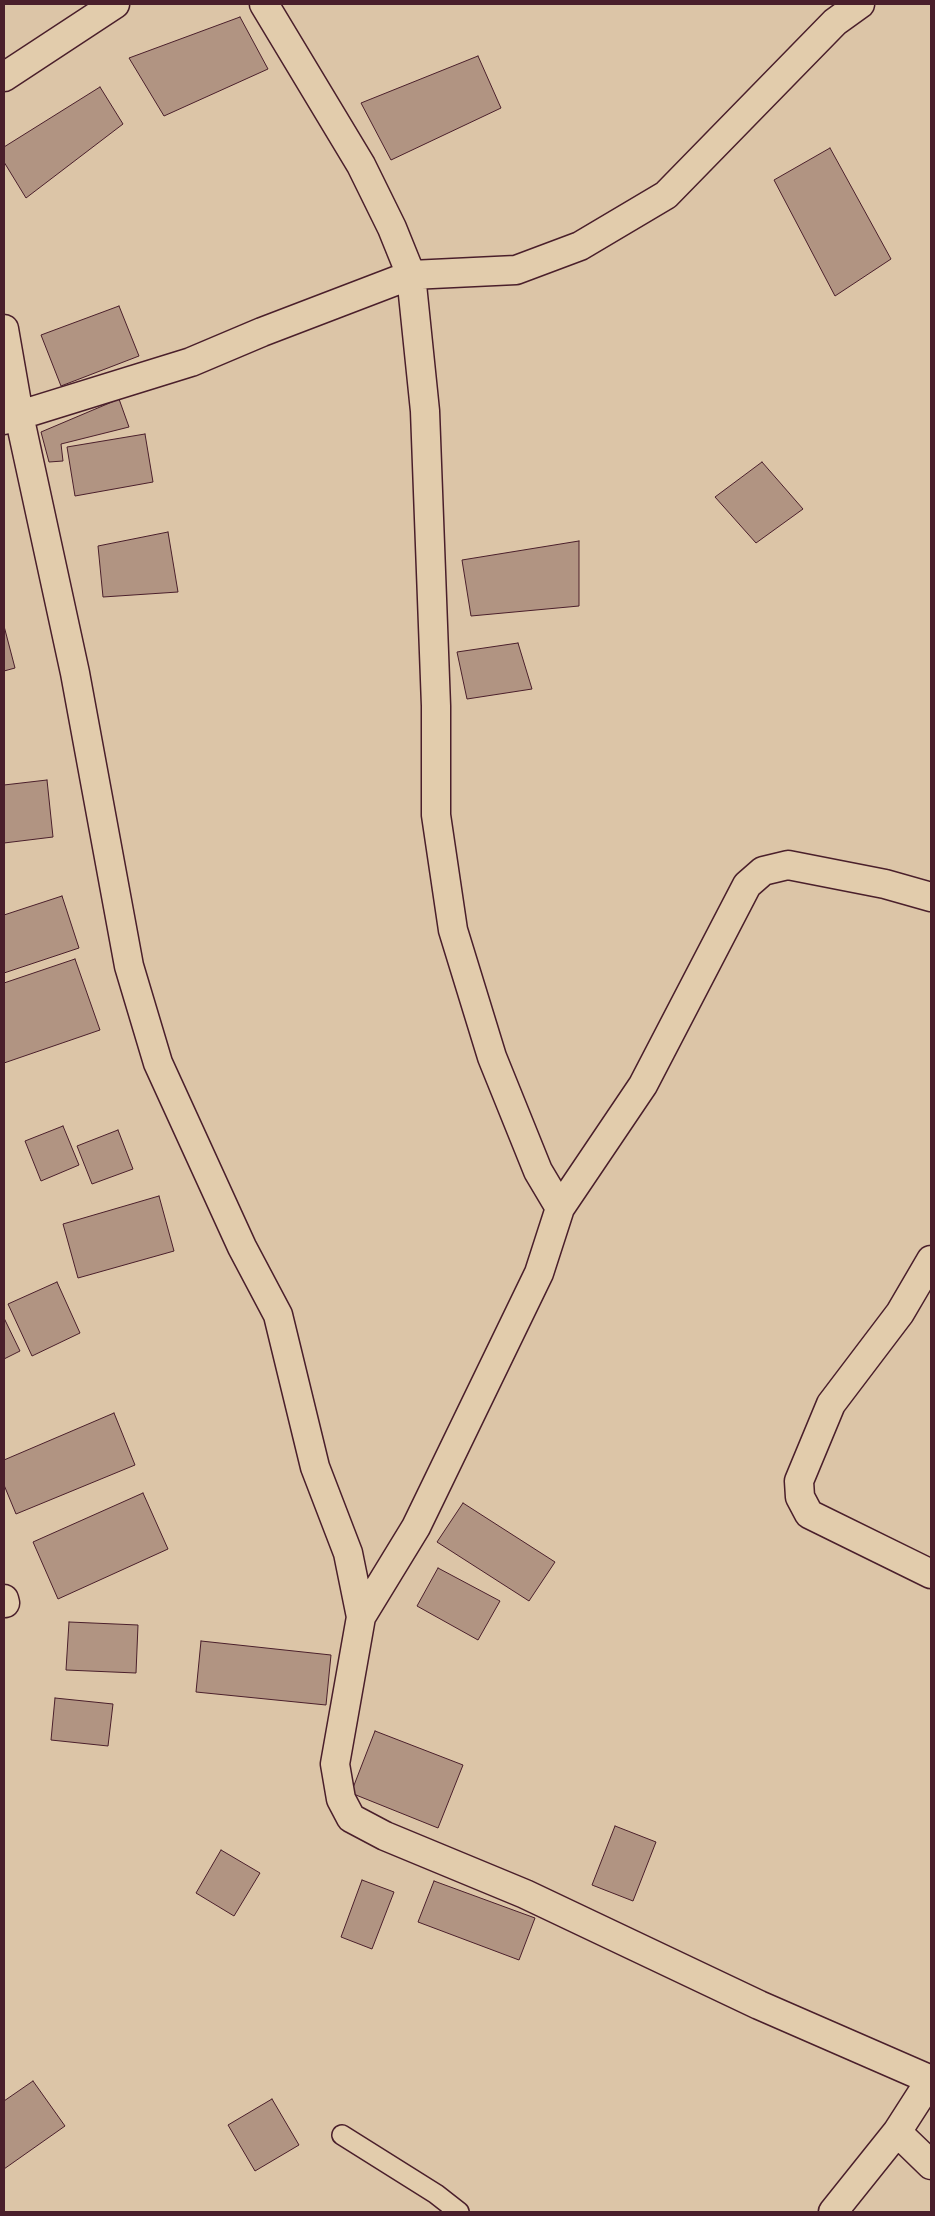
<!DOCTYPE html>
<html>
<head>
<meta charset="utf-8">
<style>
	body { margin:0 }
	#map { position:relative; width:935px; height:2216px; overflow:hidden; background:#dcc5a7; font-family:"Shantell Sans",sans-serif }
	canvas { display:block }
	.frame { position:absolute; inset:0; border:5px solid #4a1f2b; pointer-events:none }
</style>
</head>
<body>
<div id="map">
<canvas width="935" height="2216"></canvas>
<div class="frame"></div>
</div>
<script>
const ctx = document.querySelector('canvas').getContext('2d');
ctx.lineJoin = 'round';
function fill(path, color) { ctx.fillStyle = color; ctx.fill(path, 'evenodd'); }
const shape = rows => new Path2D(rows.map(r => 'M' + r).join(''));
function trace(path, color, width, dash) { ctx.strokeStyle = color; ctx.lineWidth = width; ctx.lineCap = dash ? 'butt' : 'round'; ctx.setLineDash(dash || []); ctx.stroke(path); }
const building = shape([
	[240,17,268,69,164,116,129,58,240,17],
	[478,56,501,108,391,160,361,103,478,56],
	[100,87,123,124,26,198,4,162,4,147,100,87],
	[830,148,891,259,835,296,774,180,830,148],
	[119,306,139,356,61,386,41,335,119,306],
	[119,399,129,427,61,444,63,461,49,462,41,432,119,399],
	[145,434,153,482,75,496,67,447,145,434],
	[762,462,803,509,756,543,715,497,762,462],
	[168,532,178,592,103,597,98,546,168,532],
	[579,541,579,606,471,616,462,560,579,541],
	[4,626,15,668,4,671,4,626],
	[518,643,532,689,467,699,457,652,518,643],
	[47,780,53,837,4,843,4,785,47,780],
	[62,896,79,948,4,973,4,915,62,896],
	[75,959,100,1030,4,1063,4,983,75,959],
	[63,1126,79,1165,41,1181,25,1141,63,1126],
	[118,1130,133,1169,92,1184,77,1146,118,1130],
	[159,1196,174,1251,78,1278,63,1224,159,1196],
	[57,1282,80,1333,32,1356,8,1304,57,1282],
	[4,1318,20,1351,4,1359,4,1318],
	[114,1413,135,1465,16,1514,4,1485,4,1460,114,1413],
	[143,1493,168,1549,58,1599,33,1542,143,1493],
	[463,1503,555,1562,529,1601,437,1542,463,1503],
	[438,1568,500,1601,478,1640,417,1606,438,1568],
	[69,1622,138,1625,136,1673,66,1670,69,1622],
	[201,1641,331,1655,326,1705,196,1692,201,1641],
	[55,1698,113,1704,108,1746,51,1740,55,1698],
	[375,1731,463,1765,438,1828,351,1793,375,1731],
	[615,1826,656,1842,633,1901,592,1885,615,1826],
	[221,1850,260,1873,234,1916,196,1893,221,1850],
	[362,1880,394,1892,372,1949,341,1937,362,1880],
	[434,1881,535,1918,519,1960,418,1922,434,1881],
	[33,2081,65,2126,4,2169,4,2101,33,2081],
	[272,2099,299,2145,255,2171,228,2125,272,2099]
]);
fill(building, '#b19482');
trace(building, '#4a1f2b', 1);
const lane = shape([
	[342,2135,436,2194,459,2212]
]);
const street = shape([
	[264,4,361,165,392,228,411,275,425,411,436,706,436,815,453,930,492,1057,538,1171,560,1208,539,1273,416,1527,361,1617],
	[4,77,115,4],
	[4,329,19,415,75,673,129,966,158,1063,242,1247,278,1315,315,1467,348,1553,361,1617,335,1764,341,1799,351,1818,385,1836,525,1894,759,2005,931,2080],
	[4,420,191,362,262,332,411,275,516,270,580,246,666,195,835,22,860,4],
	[560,1208,643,1085,747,885,763,871,788,865,885,884,931,897],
	[931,1260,900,1313,831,1404,799,1481,800,1497,809,1514,931,1574],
	[4,1599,5,1603],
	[897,2132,931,2165],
	[833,2212,897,2132,931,2079]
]);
trace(lane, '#4a1f2b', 22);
trace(street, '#4a1f2b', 31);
trace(lane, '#e2ccac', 19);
trace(street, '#e2ccac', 28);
</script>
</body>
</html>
